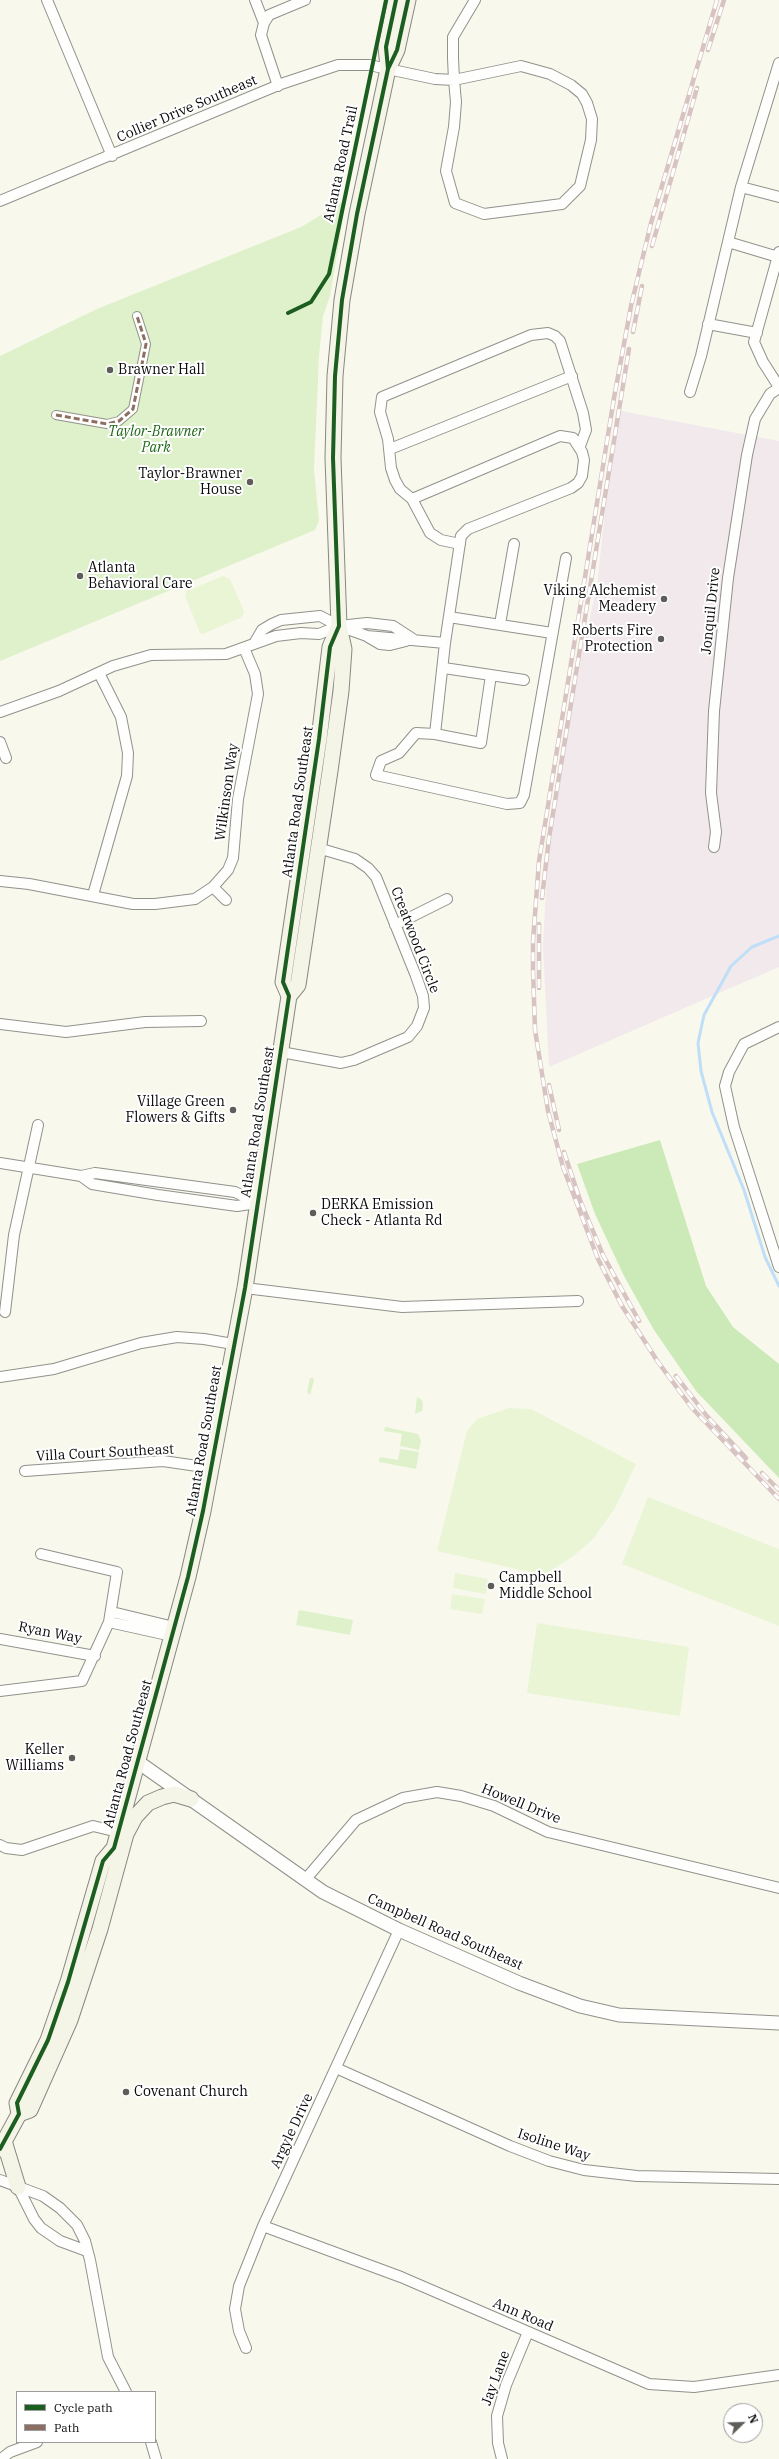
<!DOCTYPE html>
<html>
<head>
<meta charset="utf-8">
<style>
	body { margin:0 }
	#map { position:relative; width:779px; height:2459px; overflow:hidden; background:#f9f8ed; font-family:"IBM Plex Serif",serif }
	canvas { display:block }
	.legend { position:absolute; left:16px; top:2391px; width:140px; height:52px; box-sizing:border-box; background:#fff; border:1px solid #9d9d9d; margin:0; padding:5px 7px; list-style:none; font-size:12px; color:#0a0a0a }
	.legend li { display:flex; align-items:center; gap:8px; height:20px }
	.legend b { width:20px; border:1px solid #9d9d9d }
	.north { position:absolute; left:723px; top:2403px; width:40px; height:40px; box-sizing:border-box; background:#fff; border:1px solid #9d9d9d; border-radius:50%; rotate:67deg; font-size:11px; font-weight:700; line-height:16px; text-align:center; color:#0a0a0a }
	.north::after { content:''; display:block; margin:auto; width:14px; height:18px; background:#5e5d59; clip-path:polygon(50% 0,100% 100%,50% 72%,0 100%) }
</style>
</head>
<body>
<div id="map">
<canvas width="779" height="2459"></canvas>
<ul class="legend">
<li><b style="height:5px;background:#1b5e20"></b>Cycle path</li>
<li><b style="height:5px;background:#8d6e63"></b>Path</li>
</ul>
<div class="north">N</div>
</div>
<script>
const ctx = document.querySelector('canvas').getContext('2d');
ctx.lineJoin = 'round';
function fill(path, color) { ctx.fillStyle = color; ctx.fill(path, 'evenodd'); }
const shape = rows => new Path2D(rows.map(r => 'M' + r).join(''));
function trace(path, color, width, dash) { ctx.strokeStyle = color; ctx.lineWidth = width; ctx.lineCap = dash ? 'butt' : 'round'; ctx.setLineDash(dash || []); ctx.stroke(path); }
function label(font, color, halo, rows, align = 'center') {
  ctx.font = font + ' "IBM Plex Serif",serif'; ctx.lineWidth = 4; ctx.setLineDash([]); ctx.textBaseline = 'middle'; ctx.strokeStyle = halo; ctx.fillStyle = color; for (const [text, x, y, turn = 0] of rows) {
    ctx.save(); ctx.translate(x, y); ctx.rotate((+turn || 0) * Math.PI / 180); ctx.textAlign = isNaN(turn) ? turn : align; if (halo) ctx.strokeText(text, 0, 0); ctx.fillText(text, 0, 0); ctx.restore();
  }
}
fill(shape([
	[616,410,779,441,779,967,549,1067,543,946,548,849,564,728,597,586]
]), '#f1e9ec');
fill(shape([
	[346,200,330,296,323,316,319,356,314,469,319,521,315,530,0,661,0,356,97,309,301,227],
	[310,1378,313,1378,314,1380,310,1395,307,1392],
	[417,1397,422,1400,423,1405,422,1411,415,1414],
	[385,1427,418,1434,421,1441,419,1450,400,1446,402,1434,384,1431],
	[400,1449,419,1452,416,1469,379,1462,380,1457,398,1460],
	[299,1610,353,1620,350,1635,296,1625]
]), '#def1ca');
fill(shape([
	[660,1140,706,1286,733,1327,779,1364,779,1478,696,1391,654,1330,624,1276,595,1214,577,1164]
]), '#cceab8');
fill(shape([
	[223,576,230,579,244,611,242,617,203,634,200,633,185,596,186,591],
	[509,1408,531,1409,636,1464,615,1508,593,1539,571,1558,543,1575,437,1551,467,1431,477,1419],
	[648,1497,779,1549,779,1626,622,1564],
	[455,1573,488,1579,486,1594,453,1588],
	[452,1594,485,1599,482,1614,450,1609],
	[537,1623,689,1647,680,1716,527,1693]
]), '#e9f5d5');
trace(shape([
	[779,936,752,947,731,966,704,1015,698,1043,701,1071,712,1112,744,1190,765,1257,779,1286]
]), '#bfdef8', 3);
const pedestrian = shape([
	[56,415,107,424,119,421,133,409,146,344,137,316]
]);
const minor = shape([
	[47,0,112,156],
	[255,0,264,23],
	[278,86,261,35,264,23,269,15,305,0],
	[741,187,779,197],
	[0,201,281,84,338,65,369,65,435,79,454,80,521,66,550,74,571,85,582,94,587,103,592,119,591,140,580,186,562,204,484,214,455,203,446,171,454,127,456,102,454,80,453,58,453,37,475,0],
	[728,242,778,257],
	[779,252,754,342,763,362,779,387],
	[708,324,757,333],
	[690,392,701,356,741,187,779,63],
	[390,449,572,376],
	[412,499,560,436,573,438,582,452,584,460,582,476,578,483,571,488,468,529,461,536,445,643,435,734],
	[460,544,441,540,430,533,412,499,400,489,395,480,391,468,388,439,380,412,382,397,531,335,548,333,555,336,560,341,583,413,586,430,580,446],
	[449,617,552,633],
	[500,624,514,544],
	[368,637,380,644,390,645,406,641],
	[255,642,262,630,272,624,281,620,320,616,339,626,367,636,445,643],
	[444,668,524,680],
	[491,675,481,743,435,734,416,733,399,753,381,761,376,775,507,804,520,803,524,795,566,558],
	[0,712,59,691,113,666,151,655,226,654,276,636,301,633,319,634,339,626,367,623,393,626,413,639],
	[0,742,6,758],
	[714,847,716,832,711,793,714,711,728,578,747,455,755,419,770,394,779,388],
	[0,881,29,884,133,904,155,904,195,899,213,887,228,870,233,858,238,799,258,694,255,674,244,648],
	[213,887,226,900],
	[93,895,127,776,128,753,121,717,99,673],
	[395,925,447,899],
	[0,1024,66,1032,145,1022,201,1021],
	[779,1027,744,1044,729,1072,725,1086,734,1127,779,1267],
	[281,1052,341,1063,354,1060,408,1037,417,1026,424,1008,423,996,416,976,376,877,368,868,355,859,318,848],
	[0,1163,81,1176,95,1173,235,1192,257,1203],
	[81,1176,92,1184,158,1195,237,1206,257,1203],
	[245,1288,402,1307,578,1301],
	[5,1312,14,1235,38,1125],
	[0,1377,54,1369,141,1343,177,1337,204,1339,233,1344],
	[25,1471,163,1461,211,1468],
	[112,1612,174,1627],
	[109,1622,172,1636],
	[0,1639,95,1656],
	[0,1691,82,1681,109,1622,117,1572,41,1554],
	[0,1845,6,1848,22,1850,93,1826,118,1832],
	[305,1880,356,1820,403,1798,437,1792,461,1796,494,1806,548,1832,779,1888],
	[336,2068,510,2146,549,2161,584,2170,637,2176,779,2179],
	[0,2180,43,2196,60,2208,77,2225,85,2241,90,2260,108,2357,126,2392],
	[18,2187,34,2219,41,2228,60,2241,87,2251],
	[263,2226,401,2277,649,2384,694,2387,779,2375],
	[246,2348,239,2331,235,2309,239,2286,263,2226,399,1930],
	[151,2442,156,2459],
	[1,2459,10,2452,37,2442],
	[502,2459,498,2443,497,2416,506,2385,528,2332]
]);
const tertiary = shape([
	[138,1762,323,1892,399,1930,519,1983,580,2006,619,2015,779,2023]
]);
const secondary = shape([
	[388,68,386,47,396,0],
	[289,996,283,982,319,739,330,647,339,626],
	[117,1867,114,1848,188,1577,203,1511,245,1288,289,996,298,985,330,771,341,691,344,649,339,626,333,458,335,376,342,300,357,214,388,69,397,50,408,0],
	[19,2114,30,2110,70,2020,100,1929,126,1834,135,1817,148,1803,162,1797,174,1794,191,1799],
	[4,2141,18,2187],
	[0,2149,19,2114,17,2103,48,2040,68,1982,103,1861,114,1848]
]);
trace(pedestrian, '#92918c', 10);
trace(minor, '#92918c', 12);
trace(tertiary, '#92918c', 15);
trace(secondary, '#888883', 17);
trace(pedestrian, '#fefefc', 8);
trace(minor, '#fefefc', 10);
trace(tertiary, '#fefefc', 13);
trace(secondary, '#f4f4e7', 15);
const rail = shape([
	[717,0,651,223,631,306,614,398,539,861,533,941,533,970,535,1030,548,1111,563,1167,598,1259,622,1306,658,1362,692,1408,779,1499],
	[708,50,724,0],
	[652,246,697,88],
	[633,332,642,286],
	[542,898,549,838,629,349],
	[539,988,539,924],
	[549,1085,559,1130],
	[564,1152,580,1200,603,1255,639,1321],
	[676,1376,706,1415,746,1458],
	[762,1473,779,1490]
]);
trace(rail, '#d7c3c1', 4.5);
trace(rail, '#fff', 3, [9]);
trace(shape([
	[56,415,107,424,119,421,133,409,146,344,137,316]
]), '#8d6e63', 3, [6, 3]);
trace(shape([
	[388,69,386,47,396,0],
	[288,313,311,302,329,274,386,0],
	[0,2149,19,2114,17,2103,48,2040,68,1982,103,1861,114,1848,188,1577,203,1511,245,1288,289,996,283,982,319,739,330,647,339,626,333,458,335,376,342,300,357,214,388,69,397,50,408,0]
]), '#1b5e20', 4);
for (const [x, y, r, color] of [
	[110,370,4,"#5e5d59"],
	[250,482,4,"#5e5d59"],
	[80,576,4,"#5e5d59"],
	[664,599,4,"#5e5d59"],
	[661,639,4,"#5e5d59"],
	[233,1110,4,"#5e5d59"],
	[313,1213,4,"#5e5d59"],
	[491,1586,4,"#5e5d59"],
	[72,1758,4,"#5e5d59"],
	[126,2092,4,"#5e5d59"]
]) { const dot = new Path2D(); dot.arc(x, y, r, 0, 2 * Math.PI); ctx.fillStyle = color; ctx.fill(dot); trace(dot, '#fff', 1.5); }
label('14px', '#0a0a0a', '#fff', [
	["Collier Drive Southeast",187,109,-23],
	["Atlanta Road Trail",341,164,-78],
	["Jonquil Drive",711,611,-84],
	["Wilkinson Way",227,792,-82],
	["Atlanta Road Southeast",298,802,-82],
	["Creatwood Circle",415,940,69],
	["Atlanta Road Southeast",258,1122,-81],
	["Atlanta Road Southeast",204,1441,-80],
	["Villa Court Southeast",105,1453,-3],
	["Ryan Way",50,1633,11],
	["Atlanta Road Southeast",128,1754,-75],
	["Howell Drive",521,1804,22],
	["Campbell Road Southeast",445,1932,24],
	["Argyle Drive",292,2131,-65],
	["Isoline Way",554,2145,18],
	["Ann Road",523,2315,23],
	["Jay Lane",496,2378,-70]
]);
label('14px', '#0a0a0a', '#fff', [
	["Brawner Hall",118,370],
	["Taylor-Brawner",242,474,"right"],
	["House",242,490,"right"],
	["Atlanta",88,568],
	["Behavioral Care",88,584],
	["Viking Alchemist",656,591,"right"],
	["Meadery",656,607,"right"],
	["Roberts Fire",653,631,"right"],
	["Protection",653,647,"right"],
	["Village Green",225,1102,"right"],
	["Flowers & Gifts",225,1118,"right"],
	["DERKA Emission",321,1205],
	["Check - Atlanta Rd",321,1221],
	["Campbell",499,1578],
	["Middle School",499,1594],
	["Keller",64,1750,"right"],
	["Williams",64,1766,"right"],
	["Covenant Church",134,2092]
], 'left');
label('italic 14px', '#1e6616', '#fff', [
	["Taylor-Brawner",156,432],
	["Park",156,448]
]);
</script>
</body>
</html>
